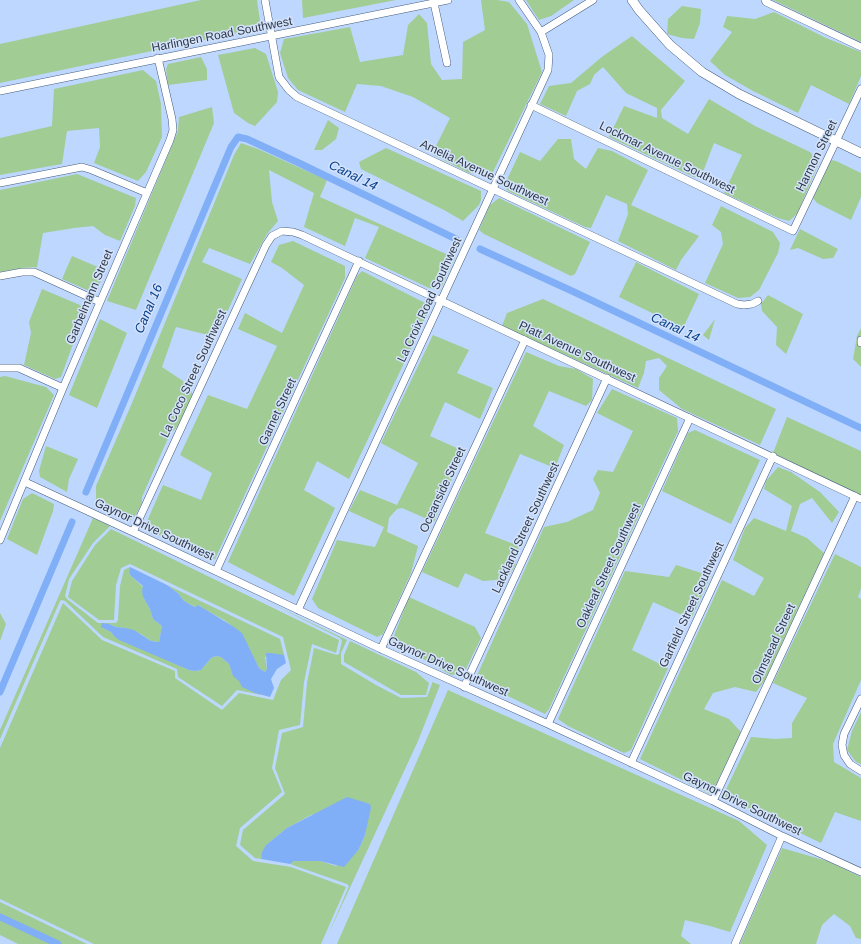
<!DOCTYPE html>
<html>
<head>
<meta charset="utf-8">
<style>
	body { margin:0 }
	canvas { display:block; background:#bdd7fe }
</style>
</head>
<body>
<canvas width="861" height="944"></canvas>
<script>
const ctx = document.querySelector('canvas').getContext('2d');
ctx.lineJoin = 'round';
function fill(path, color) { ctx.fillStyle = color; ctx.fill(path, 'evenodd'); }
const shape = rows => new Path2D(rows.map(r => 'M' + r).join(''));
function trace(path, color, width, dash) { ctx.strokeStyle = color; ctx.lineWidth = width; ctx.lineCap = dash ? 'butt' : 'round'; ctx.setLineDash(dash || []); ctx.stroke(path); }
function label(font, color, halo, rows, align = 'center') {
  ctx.font = font + ' Helvetica,sans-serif'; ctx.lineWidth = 3; ctx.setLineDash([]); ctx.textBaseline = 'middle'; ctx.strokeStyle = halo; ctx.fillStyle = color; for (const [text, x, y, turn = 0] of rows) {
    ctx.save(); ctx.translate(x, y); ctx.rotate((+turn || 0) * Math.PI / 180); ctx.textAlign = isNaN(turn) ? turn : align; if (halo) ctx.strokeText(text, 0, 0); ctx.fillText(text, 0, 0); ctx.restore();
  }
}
fill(shape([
	[201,0,257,0,261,28,0,83,0,44],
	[302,0,396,0,303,18],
	[481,0,497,0,509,2,527,24,542,72,492,174,469,173,432,154,450,118,413,97,381,86,357,84,345,112,298,90,288,78,280,53,284,39,350,27,360,62,403,55,408,25,419,14,427,23,431,64,442,80,462,79,463,42,485,30],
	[526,0,574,0,551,16,539,20],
	[773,0,861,0,861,42],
	[682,6,701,9,700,23,694,39,682,38,667,34,668,19],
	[774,12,826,38,861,52,861,76,849,104,811,85,798,113,753,91,725,75,710,61,732,32,723,27,727,16,755,19],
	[632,36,685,81,661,110,662,118,688,134,709,99,755,126,810,152,819,163,797,214,789,221,778,218,724,193,742,155,714,143,703,172,694,177,609,137,624,106,657,118,657,108,626,93,603,67,594,75,590,84,577,91,566,116,540,104,549,86,571,83,603,56],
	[255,48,266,54,278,92,277,102,255,126,248,123,234,113,218,55],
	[201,57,207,69,207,80,168,85,166,69,168,64],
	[143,70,156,81,161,104,162,137,146,172,138,181,94,163,100,147,99,128,67,131,62,164,0,175,0,138,52,126,54,89],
	[212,107,214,123,136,310,107,301,178,131,179,117],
	[328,120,339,128,336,139,322,150,314,150],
	[558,139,571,139,574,159,586,169,598,148,612,151,648,170,631,205,699,236,681,260,676,270,618,241,628,214,627,204,606,195,591,228,585,227,508,191,504,186,520,152,540,161],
	[241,143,258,149,327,180,320,197,455,258,440,290,429,288,365,258,379,227,355,218,345,246,304,227,314,193,269,170,272,202,278,221,267,234,250,264,209,248,202,262,242,279,216,337,176,327,162,367,189,385,193,396,181,422,169,436,142,497,142,503,135,516,130,520,96,503,96,486,132,403,234,155],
	[386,148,481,191,481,200,479,205,463,221,444,210,361,169,359,162],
	[831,160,836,161,861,173,861,197,851,220,817,203,813,198],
	[77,174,136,198,135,206,120,241,105,235,93,226,74,228,43,233,37,267,22,268,0,272,0,190],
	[499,198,590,242,575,274,571,276,484,234,479,230,490,205],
	[721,206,773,232,780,243,778,253,759,290,750,297,738,298,705,283,723,244,721,232,712,225],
	[800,229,838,249,833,258,823,259,798,248,790,250],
	[293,241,345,266,345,278,215,559,204,556,144,528,163,485,201,500,212,473,180,455,208,395,247,409,277,346,238,329,245,313,282,333,304,285,282,268,271,262,279,245],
	[72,256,105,270,96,294,62,279],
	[636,262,699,294,683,328,619,297],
	[362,271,431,306,349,479,317,461,304,490,335,508,294,596,228,562,357,276],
	[42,289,80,305,85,311,61,377,55,379,24,365,31,333,29,322],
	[768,295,803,314,786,354,776,345,777,327,762,311,761,304],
	[543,299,776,409,760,445,682,409,659,390,659,378,667,366,659,358,646,361,644,373,638,388,502,326,507,313],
	[100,319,127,333,97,408,69,395],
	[715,319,709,340,703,335],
	[861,328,861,367,853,359,857,336],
	[433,335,469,350,457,373,493,388,480,419,445,402,430,436,459,449,459,462,434,522,402,508,397,509,389,518,387,532,418,546,411,573,383,634,377,637,318,608,312,599,337,540,375,547,384,527,349,511,360,490,397,505,418,463,381,443],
	[526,352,559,366,576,369,593,379,592,400,586,406,549,391,533,426,564,445,555,468,520,454,485,533,519,546,515,566,507,579,483,581,465,573,458,588,422,572],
	[5,376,46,387,54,395,0,521,0,377],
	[612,389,677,418,678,431,549,709,545,714,475,680,544,527,567,522,593,510,600,493,593,479,598,470,613,472,633,431,597,413],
	[787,417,861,451,861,496,773,453],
	[695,430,760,460,731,524,662,491,688,433],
	[46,446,78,459,69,479,67,492,40,477,39,471],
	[778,467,791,472,820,492,839,512,832,523,812,498,800,504,791,531,807,538,824,553,765,680,756,692,735,687,713,693,704,709,729,719,741,732,713,791,710,794,640,759,722,580,754,596,764,578,733,560,745,528,754,518,786,531,792,506,764,489,766,481],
	[32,493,54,504,53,511,37,555,7,539,23,499],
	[93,518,110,526,93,543,69,579,65,596,67,599,98,623,116,623,118,620,120,586,124,570,130,567,129,572,131,576,143,587,143,597,150,609,153,619,162,626,159,642,151,641,141,634,125,628,116,627,109,624,106,629,111,632,114,636,189,670,195,671,201,670,211,658,216,656,221,657,229,664,233,675,238,679,241,684,262,695,237,690,222,706,178,677,177,669,103,637,65,601,62,600,60,601,0,739,0,730],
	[111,529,339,640,336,653,312,644,304,682,300,725,279,730,272,768,282,792,240,828,236,846,253,861,291,867,346,887,321,944,94,944,0,899,0,748,63,603,102,640,175,671,175,678,222,710,239,693,273,700,281,680,291,670,283,637,130,564,121,568,116,585,114,620,99,620,68,597,72,581,95,545],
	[835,554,861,567,861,589,858,597,861,599,861,680,833,744,834,762,861,778,861,821,835,812,821,843,723,796,751,737,775,739,792,738,792,723,807,698,773,683],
	[676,565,711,576,691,619,653,602,632,650,668,668,631,750,624,753,568,726,558,719,625,571,669,577],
	[167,585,280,639,284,655,265,657,267,669,265,672,259,668,241,633,224,620,204,609,198,605,196,607,189,604,183,600,179,594],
	[409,597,475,627,481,638,464,673,451,675,392,641],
	[266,601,347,640,341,653,341,664,376,685,401,698,427,697,432,684,432,682,440,685,418,741,328,935,349,886,347,884,290,864,294,861,320,861,336,866,352,856,359,849,365,835,370,804,366,803,311,815,287,828,266,845,261,858,262,859,255,858,240,845,243,830,285,794,275,768,282,733,303,727,307,683,314,648,337,655,339,654,342,641,340,638],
	[0,613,6,624,0,641],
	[350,641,416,672,429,683,426,695,401,695,344,662,344,655],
	[448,690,739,821,767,845,730,932,710,926,685,920,681,936,691,944,337,944],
	[861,712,861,764,856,762,847,750,852,731],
	[782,848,827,861,861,877,861,939,856,938,850,926,834,914,822,925,816,944,740,944],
	[0,902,87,944,18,944,0,935]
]), '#a1cc94');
fill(shape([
	[130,567,167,585,179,594,183,600,189,604,195,607,198,605,234,627,242,633,259,668,265,672,267,669,266,653,270,653,284,655,286,663,277,669,271,679,274,688,270,697,255,693,242,687,239,681,233,676,229,664,221,657,216,656,211,658,201,670,195,671,189,670,119,640,114,636,111,632,101,627,102,623,109,624,116,627,125,628,134,630,151,641,159,642,162,626,153,619,150,609,143,597,142,591,143,586,131,576,129,572],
	[347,797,370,804,371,808,365,835,359,849,344,867,320,861,294,861,290,864,261,859,262,852,266,845,287,828]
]), '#81aff7');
trace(shape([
	[480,249,572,291,861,428],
	[86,492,231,147,238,137,247,139,299,163,456,239],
	[0,692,72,522],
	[0,917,58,944]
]), '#81aff7', 7);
const minor = shape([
	[265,0,279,77,289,90,297,97,737,304,744,305,752,304,758,301],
	[765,0,766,2,861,47],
	[434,3,447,63],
	[541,32,593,0],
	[0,91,448,0],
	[531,105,793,231,861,89],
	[0,183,82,167,92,170,147,193],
	[0,276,22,272,34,272,100,302],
	[861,340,861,343],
	[0,368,19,368,63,388],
	[25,482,133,532,381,649,548,724,713,801,782,836,861,872],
	[133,532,266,245,272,236,282,231,293,232,302,235,861,499],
	[0,540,63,388,170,140,173,130,172,119,158,58],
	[216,571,359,261],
	[298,610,548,70,549,55,541,32,519,0],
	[381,649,525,340],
	[464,687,607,378],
	[861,699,844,734,842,745,844,755,850,764,861,771],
	[548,724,690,418],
	[631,763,773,456],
	[713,801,855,496],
	[735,944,782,836]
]);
const tertiary = shape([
	[632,0,639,10,670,45,702,72,739,94,861,153]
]);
trace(minor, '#465c7d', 8);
trace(tertiary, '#465c7d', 10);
trace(minor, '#fff', 7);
trace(tertiary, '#fff', 9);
label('12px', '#2e3848', '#d4e3fb', [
	["Harlingen Road Southwest",222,35,-11],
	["Harmon Street",817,156,-64],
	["Lockmar Avenue Southwest",667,158,26],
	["Amelia Avenue Southwest",484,173,25],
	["Garbelmann Street",90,297,-67],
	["La Croix Road Southwest",430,300,-65],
	["Platt Avenue Southwest",577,352,25],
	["La Coco Street Southwest",194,374,-65],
	["Garnet Street",278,412,-65],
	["Oceanside Street",443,490,-65],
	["Lackland Street Southwest",526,528,-65],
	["Gaynor Drive Southwest",154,530,25],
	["Oakleaf Street Southwest",609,566,-65],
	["Garfield Street Southwest",692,605,-65],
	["Olmstead Street",774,644,-65],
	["Gaynor Drive Southwest",448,667,24],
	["Gaynor Drive Southwest",742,804,26]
]);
label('italic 13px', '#083f8c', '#d4e3fb', [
	["Canal 14",353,176,26],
	["Canal 16",149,309,-67],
	["Canal 14",675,328,25]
]);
</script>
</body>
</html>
